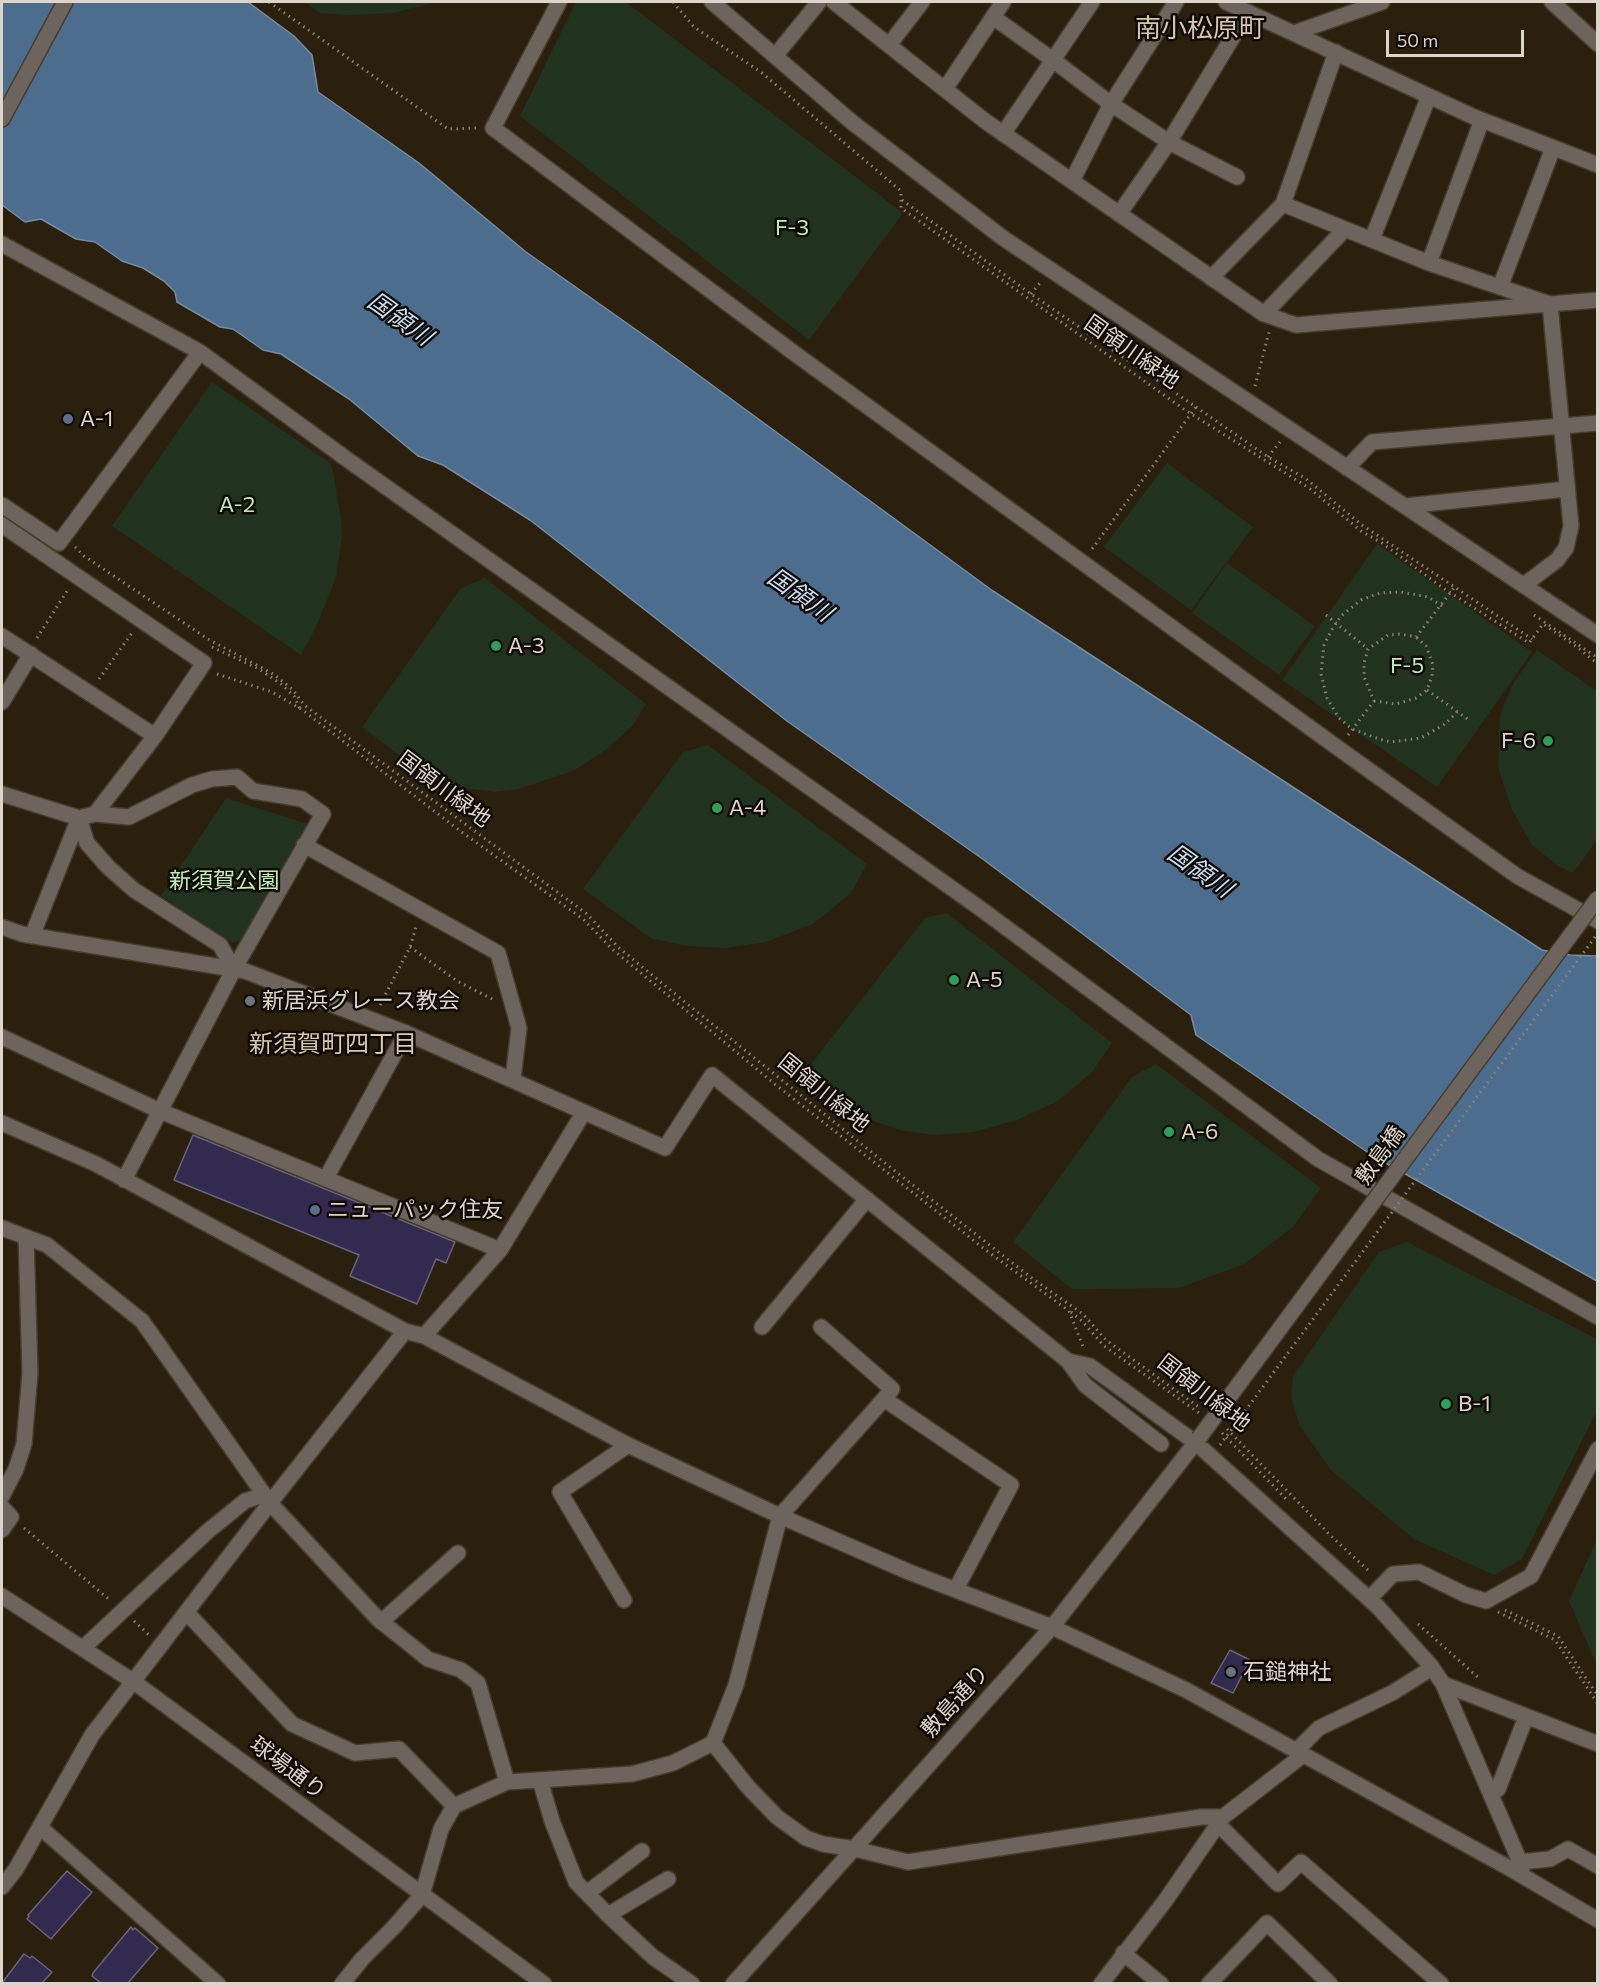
<!DOCTYPE html>
<html>
<head>
<meta charset="utf-8">
<style>
	body { margin:0 }
	#map { position:relative; width:1599px; height:1985px; overflow:hidden; background:#2b1f0d; font-family:Commissioner,sans-serif }
	canvas { display:block }
	.frame { position:absolute; inset:0; border:3px solid #ded5ca; pointer-events:none }
	.scale { position:absolute; left:1386px; top:30px; width:138px; height:27px; box-sizing:border-box; border:3px solid #ded5ca; border-top:0; padding-left:8px; font-size:18px; line-height:21px; white-space:nowrap; color:#ded5ca; -webkit-text-stroke:4px #0f0a04; paint-order:stroke }
</style>
</head>
<body>
<div id="map">
<canvas width="1599" height="1985"></canvas>
<div class="frame"></div>
<div class="scale">50 m</div>
</div>
<script>
const ctx = document.querySelector('canvas').getContext('2d');
ctx.lineJoin = 'round';
function fill(path, color) { ctx.fillStyle = color; ctx.fill(path, 'evenodd'); }
const shape = rows => new Path2D(rows.map(r => 'M' + r).join(''));
function trace(path, color, width, dash) { ctx.strokeStyle = color; ctx.lineWidth = width; ctx.lineCap = dash ? 'butt' : 'round'; ctx.setLineDash(dash || []); ctx.stroke(path); }
function label(font, color, halo, rows, align = 'center') {
  ctx.font = font + ' Commissioner,"Noto Sans JP",sans-serif'; ctx.lineWidth = 5; ctx.setLineDash([]); ctx.textBaseline = 'middle'; ctx.strokeStyle = halo; ctx.fillStyle = color; for (const [text, x, y, turn = 0] of rows) {
    ctx.save(); ctx.translate(x, y); ctx.rotate((+turn || 0) * Math.PI / 180); ctx.textAlign = isNaN(turn) ? turn : align; if (halo) ctx.strokeText(text, 0, 0); ctx.fillText(text, 0, 0); ctx.restore();
  }
}
fill(shape([
	[305,2,436,2,394,13,350,15,319,13],
	[576,2,626,2,903,213,809,340,520,116],
	[212,382,330,463,333,472,341,519,342,537,338,565,335,580,316,627,301,655,112,526],
	[1167,463,1253,527,1191,610,1104,547],
	[1377,544,1532,652,1437,787,1282,680],
	[1227,563,1315,626,1279,675,1192,613],
	[485,578,646,704,632,726,607,749,575,770,519,789,495,792,438,785,362,727,461,588],
	[1537,650,1597,691,1597,840,1573,873,1558,866,1532,845,1511,808,1498,767,1500,715,1514,682],
	[708,745,867,864,851,893,813,924,766,942,725,948,688,946,652,939,583,889,683,752],
	[226,798,308,824,242,939,233,943,161,896],
	[947,913,1112,1043,1092,1072,1058,1101,1017,1120,974,1132,933,1135,903,1131,827,1105,797,1082,925,918],
	[1156,1064,1321,1188,1293,1227,1244,1264,1179,1288,1072,1289,1013,1242,1132,1077],
	[1407,1242,1597,1339,1597,1411,1522,1559,1494,1575,1414,1539,1331,1470,1300,1426,1291,1397,1293,1376,1379,1252],
	[1597,1539,1597,1666,1569,1601]
]), '#21331f');
const water = shape([
	[2,2,248,2,294,36,312,55,318,92,419,163,526,252,652,341,993,591,1542,950,1570,955,1597,956,1597,1281,1373,1156,1196,1035,1191,1015,984,860,787,721,530,520,443,465,418,456,349,399,281,354,263,350,233,329,220,327,177,302,175,292,164,281,143,268,122,261,95,242,76,239,41,219,25,222,2,205,2,2]
]);
fill(water, '#4c6d8e');
trace(water, '#788ca0', 1.5);
const building = shape([
	[193,1135,455,1242,446,1263,436,1259,417,1304,350,1276,359,1255,174,1180,193,1135],
	[1230,1650,1250,1660,1233,1693,1211,1683,1230,1650],
	[67,1871,92,1892,51,1939,27,1919,29,1916,28,1915,67,1871],
	[131,1927,133,1930,135,1928,158,1948,128,1983,101,1983,92,1976,93,1973,131,1927],
	[24,1954,30,1958,32,1956,52,1972,42,1983,2,1983,24,1954]
]);
fill(building, '#332a4f');
trace(building, '#68647a', 1.5);
const minor = shape([
	[559,2,493,128,794,353,1338,748,1517,876,1598,921],
	[712,2,853,123,1003,238,1598,635],
	[834,2,985,121,1264,314,1296,325,1598,300],
	[1226,2,1474,117,1598,165],
	[1552,2,1598,44],
	[993,17,1053,60,1111,104,1169,142,1237,177],
	[1294,33,1382,2],
	[889,45,922,2],
	[775,56,819,2],
	[945,89,1003,2],
	[2,119,65,2],
	[1003,134,1092,2],
	[1072,181,1111,104,1176,2],
	[1283,204,1429,263,1550,304,1571,526,1566,548,1557,560,1524,585],
	[1119,214,1169,142,1248,12],
	[1372,239,1429,96],
	[2,244,200,352,348,460,981,909,1318,1159,1598,1317],
	[1429,263,1482,120],
	[1211,278,1283,204,1336,52],
	[1500,287,1553,148],
	[1264,314,1345,229],
	[1347,468,1372,442,1598,423],
	[2,505,59,543,200,352],
	[1405,506,1567,489],
	[2,525,204,663,155,736,2,636],
	[2,702,31,654],
	[2,794,79,818,95,814,129,817,192,785,212,779,237,777,253,791,302,799,323,814,234,969,124,1180],
	[95,814,155,736],
	[79,818,87,843,108,867,134,890,220,945,234,969],
	[304,845,498,953,519,1028,513,1079],
	[2,927,22,934,245,971,406,1033,665,1148,712,1075,1068,1361,1090,1366,1196,1443,1378,1607,1431,1666,1443,1684,1520,1862,1523,1876],
	[32,936,79,818],
	[2,1037,160,1111,500,1250,584,1112],
	[2,1123,96,1164,405,1331,424,1336,628,1445,780,1516,909,1572,1052,1627,1186,1690,1509,1868,1598,1920],
	[326,1178,406,1033],
	[2,1228,47,1245,142,1321,270,1503,378,1619,428,1659,461,1670,478,1683,507,1782],
	[762,1327,867,1199],
	[821,1327,892,1389,884,1399],
	[424,1336,500,1250],
	[1068,1361,1085,1385,1161,1444],
	[2,1496,16,1469,24,1444,30,1373,26,1237],
	[2,1507,11,1517,2,1530],
	[2,1596,134,1682,544,1984],
	[1370,1598,1393,1574,1419,1572,1466,1595,1486,1601,1531,1576,1598,1449],
	[624,1600,560,1492,628,1445],
	[187,1613,292,1724,355,1753,399,1749,454,1806],
	[381,1622,458,1553],
	[83,1648,208,1531,245,1501,263,1495],
	[1443,1684,1598,1744],
	[713,1743,748,1787,777,1817,806,1838,823,1844,855,1849,908,1862,1201,1817,1223,1817],
	[1296,1751,1319,1728,1392,1693,1432,1668],
	[540,1780,552,1821,576,1882,608,1915,668,1879],
	[1491,1794,1498,1789,1526,1717],
	[1218,1824,1278,1884,1301,1862,1441,1984],
	[40,1827,218,1984],
	[1520,1862,1550,1859,1568,1849,1598,1866],
	[2,1887,16,1869,92,1735,270,1503,405,1331],
	[587,1893,642,1851],
	[608,1915,653,1957,692,1984],
	[1123,1953,1161,1984],
	[342,1984,362,1959,394,1927,422,1895,441,1829,454,1806,507,1782,632,1774,673,1763,713,1743,736,1685,780,1516,884,1399,1011,1485,956,1589],
	[733,1984,1052,1627,1199,1438],
	[1101,1984,1165,1901,1223,1817,1303,1755],
	[1209,1984,1267,1923,1330,1984]
]);
trace(minor, '#483c2b', 18);
trace(shape([
	[269,2,448,129,478,128],
	[673,2,694,27,762,73,901,191,901,208,1185,410,1309,488,1361,531,1382,543,1443,588,1529,643,1543,624,1577,647,1598,664],
	[902,200,1031,294,1196,407,1092,549],
	[1031,294,1040,283],
	[1255,386,1269,332],
	[1196,407,1268,457,1305,478,1362,525,1532,639],
	[1268,457,1280,442],
	[75,547,84,556,208,639,275,675,293,690,304,705,587,914,618,947,685,1002,895,1171,1033,1279,1083,1314,1106,1340,1200,1408],
	[1442,606,1428,597,1401,592,1380,593,1361,600,1341,616,1331,631,1324,645,1321,674,1327,698,1339,718,1352,729,1379,739,1391,742,1421,738,1445,724,1458,711],
	[1326,615,1368,649],
	[1534,615,1598,658],
	[37,638,67,591],
	[212,647,259,669,281,684,294,696,300,709],
	[217,674,272,692,301,709,463,833,583,919,612,949,776,1085,987,1251,1069,1311,1084,1349],
	[99,679,132,633],
	[1427,690,1469,720],
	[1374,701,1396,704,1416,698,1427,690,1432,676,1433,665,1426,646,1416,637],
	[1348,735,1374,701,1364,677,1364,663,1368,649,1388,635,1401,634,1416,637,1454,588],
	[410,947,457,981,494,1000],
	[380,1005,410,947,416,927],
	[1071,1312,1082,1321,1104,1346,1199,1413],
	[1227,1429,1330,1535,1371,1573],
	[1222,1433,1289,1502],
	[24,1528,111,1601],
	[1505,1610,1558,1636,1598,1696],
	[1498,1612,1555,1640,1598,1704],
	[134,1621,149,1635],
	[1418,1624,1480,1679]
]), '#8d8274', 3, [1.5, 4.5]);
trace(minor, '#6d645d', 15);
const minorBridge = shape([
	[1199,1438,1598,898]
]);
trace(minorBridge, '#483c2b', 18, []);
trace(shape([
	[1220,1445,1598,933]
]), '#8d8274', 3, [1.5, 4.5]);
trace(minorBridge, '#6d645d', 15);
for (const [x, y, r, color] of [
	[68,419,6,"#5c6f8a"],
	[496,646,6,"#2e9e5b"],
	[1548,741,6,"#2e9e5b"],
	[717,808,6,"#2e9e5b"],
	[954,980,6,"#2e9e5b"],
	[250,1001,6,"#6b7280"],
	[1169,1132,6,"#2e9e5b"],
	[315,1210,6,"#5c6f8a"],
	[1446,1404,6,"#2e9e5b"],
	[1231,1672,6,"#6b7280"]
]) { const dot = new Path2D(); dot.arc(x, y, r, 0, 2 * Math.PI); ctx.fillStyle = color; ctx.fill(dot); trace(dot, '#0f0a04', 2); }
label('22px', '#bdefb4', '#0f0a04', [
	["F-3",792,228],
	["A-2",237,505],
	["F-5",1407,666],
	["新須賀公園",224,881]
]);
label('22px', '#ded5ca', '#0f0a04', [
	["国領川緑地",1132,352,35],
	["国領川緑地",444,789,37],
	["国領川緑地",824,1093,39],
	["敷島橋",1380,1155,-54],
	["国領川緑地",1204,1393,38],
	["敷島通り",955,1701,-48],
	["球場通り",288,1768,37]
]);
label('22px', '#ded5ca', '#0f0a04', [
	["A-1",80,419],
	["A-3",508,646],
	["F-6",1536,741,"right"],
	["A-4",729,808],
	["A-5",966,980],
	["新居浜グレース教会",262,1001],
	["A-6",1181,1132],
	["ニューパック住友",327,1210],
	["B-1",1458,1404],
	["石鎚神社",1243,1672]
], 'left');
label('italic 24px', '#c8ddf3', '#0f0a04', [
	["国領川",400,319,35],
	["国領川",800,595,35],
	["国領川",1200,871,35]
]);
label('24px', '#d7c7b1', '#0f0a04', [
	["新須賀町四丁目",333,1044]
]);
label('26px', '#d7c7b1', '#0f0a04', [
	["南小松原町",1200,28]
]);
</script>
</body>
</html>
